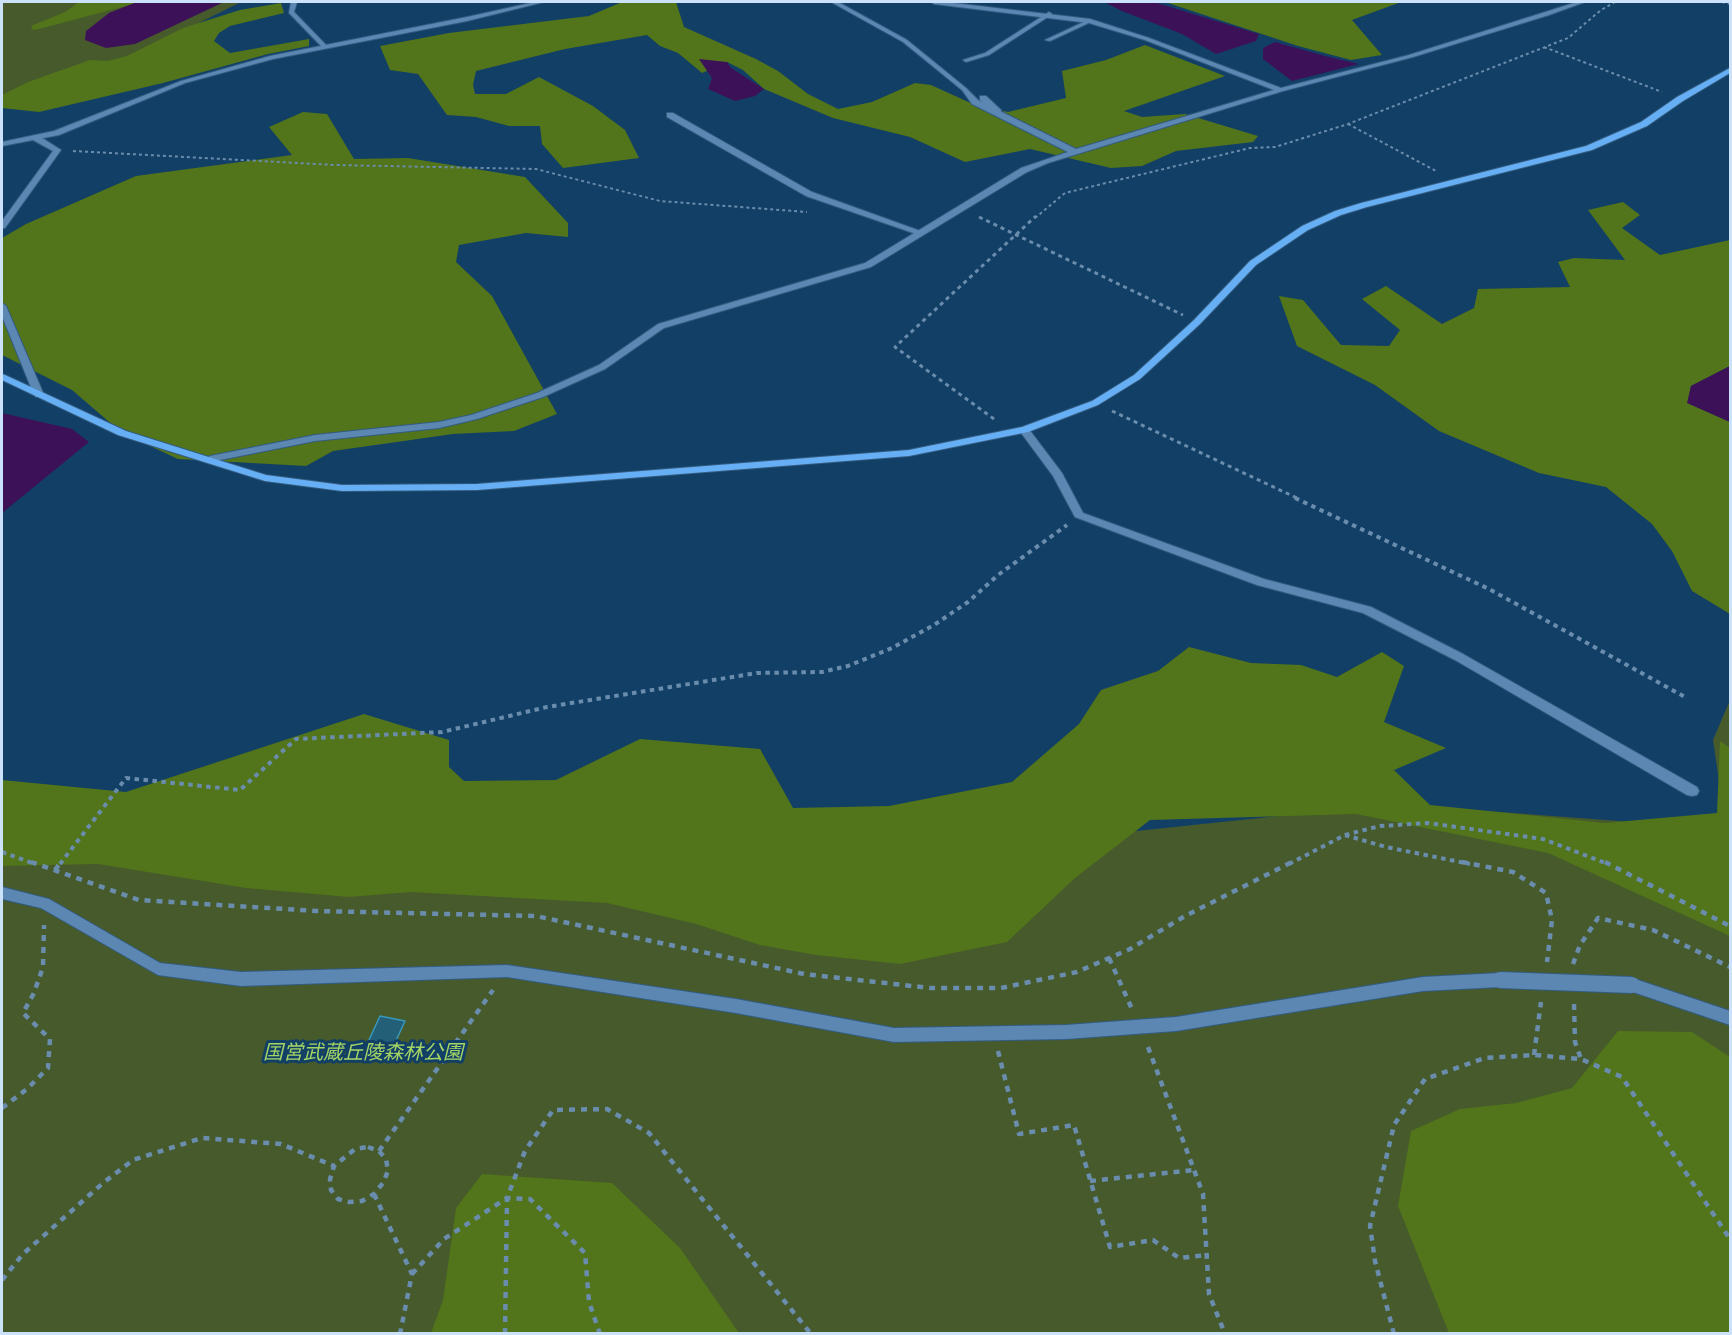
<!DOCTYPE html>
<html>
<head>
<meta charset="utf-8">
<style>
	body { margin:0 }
	#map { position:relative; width:1732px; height:1335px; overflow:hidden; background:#123f66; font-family:"Source Serif 4",serif }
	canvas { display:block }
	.frame { position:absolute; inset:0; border:3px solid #cbe2fa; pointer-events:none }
</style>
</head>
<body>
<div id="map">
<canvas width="1732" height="1335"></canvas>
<div class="frame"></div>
</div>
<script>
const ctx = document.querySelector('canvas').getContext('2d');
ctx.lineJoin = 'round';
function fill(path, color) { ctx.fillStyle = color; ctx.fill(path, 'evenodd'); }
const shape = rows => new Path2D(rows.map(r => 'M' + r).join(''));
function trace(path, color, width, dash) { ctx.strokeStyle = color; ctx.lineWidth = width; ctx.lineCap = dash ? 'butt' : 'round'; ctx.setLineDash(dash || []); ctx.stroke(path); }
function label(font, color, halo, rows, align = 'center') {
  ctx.font = font + ' "Source Serif 4","Noto Sans JP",serif'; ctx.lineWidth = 6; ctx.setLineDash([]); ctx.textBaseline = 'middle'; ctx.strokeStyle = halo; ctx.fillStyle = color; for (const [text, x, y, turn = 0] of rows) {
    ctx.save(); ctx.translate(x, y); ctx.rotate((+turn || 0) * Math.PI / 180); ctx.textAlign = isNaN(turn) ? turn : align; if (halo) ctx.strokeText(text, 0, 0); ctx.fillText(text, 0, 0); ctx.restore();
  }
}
fill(shape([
	[2,2,241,2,125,60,2,98],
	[1730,700,1730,1333,2,1333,2,802,900,856,1392,804,1726,829,1713,740]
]), '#465a2c');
fill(shape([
	[79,2,141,2,43,28,33,30,31,26,65,12],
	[622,2,676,2,684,27,756,59,778,71,808,94,838,109,872,102,915,83,931,85,975,105,1008,112,1066,98,1062,71,1106,60,1145,45,1225,76,1124,111,1142,117,1185,114,1258,136,1253,142,1176,151,1142,166,1111,168,1030,149,965,162,910,137,833,118,764,89,743,70,727,62,702,73,678,53,660,46,647,35,565,49,476,71,473,85,475,94,506,94,539,77,593,106,625,130,639,158,563,168,542,144,540,126,509,126,476,117,447,115,418,74,390,70,380,46,449,33,589,16],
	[1165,2,1401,2,1352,20,1382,55,1351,60,1298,46],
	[281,3,284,13,230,26,219,33,214,41,230,53,309,39,309,46,268,54,163,83,39,112,2,108,2,95,28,82,90,60,108,61,127,56,183,28,240,10],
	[303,112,327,114,354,159,408,158,525,177,568,223,568,237,526,233,459,245,456,262,492,296,557,414,514,431,453,434,333,451,306,466,178,459,122,433,72,390,2,355,2,238,26,224,136,176,292,155,269,127],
	[1623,202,1640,215,1622,228,1660,255,1730,240,1730,366,1691,386,1688,403,1730,422,1730,614,1692,591,1672,551,1652,524,1606,487,1539,473,1439,431,1375,385,1297,346,1279,296,1303,300,1341,345,1389,346,1400,330,1362,299,1386,286,1442,324,1474,308,1478,289,1570,287,1558,262,1574,258,1625,260,1588,210],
	[1189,647,1251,663,1301,665,1337,677,1382,652,1404,666,1384,722,1446,748,1394,770,1430,805,1605,823,1717,813,1720,741,1730,748,1730,936,1548,853,1356,814,1150,820,1075,878,1007,942,900,964,816,955,760,945,696,924,607,903,411,892,349,897,246,888,98,864,2,866,2,780,126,792,364,714,449,740,449,767,464,781,556,780,640,739,760,749,793,808,889,806,1012,782,1079,724,1101,690,1158,671],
	[1618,1031,1692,1032,1730,1057,1730,1333,1449,1333,1398,1206,1411,1131,1460,1109,1516,1103,1572,1088],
	[482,1174,612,1183,680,1248,739,1333,431,1333,443,1300,456,1208]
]), '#52741a');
fill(shape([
	[137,2,224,2,135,44,106,48,85,40,86,31,109,13],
	[1104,2,1154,2,1259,34,1256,41,1216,54,1182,34,1122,11],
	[1275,42,1325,56,1359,64,1292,81,1263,59,1263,48],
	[699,59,727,62,731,68,764,89,755,96,735,101,708,89,712,78],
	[1730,366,1730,422,1687,403,1691,386],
	[2,413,72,429,89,442,2,513]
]), '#3d1158');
const building = shape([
	[380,1016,405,1021,388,1058,363,1053,380,1016]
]);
fill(building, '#236078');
trace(building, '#3997bc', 1.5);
const lane = shape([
	[291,2,297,2,294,12,327,46,327,48,323,48,289,13,291,2],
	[1049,12,1052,14,1051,15,989,55,966,62,963,60,985,53,1049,12],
	[1088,20,1093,21,1050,41,1045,40,1088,20],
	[980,96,986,96,1001,110,1001,114,995,114,980,100,980,96],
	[667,113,673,113,812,192,926,233,919,235,806,196,667,117,667,113],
	[33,136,39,136,61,150,5,228,2,228,2,221,53,151,33,140,33,136]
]);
const street = shape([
	[535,2,544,2,467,21,273,59,185,83,59,135,2,146,2,142,54,131,181,81,270,56,467,17,535,2],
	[831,2,838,2,907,40,966,88,978,100,1076,149,1274,90,1145,40,1089,23,934,4,931,2,945,2,1090,19,1149,38,1281,88,1409,55,1577,2,1585,2,1549,15,1413,57,1283,91,1048,163,1027,172,871,267,664,328,605,369,543,397,477,419,439,428,315,441,210,462,206,461,205,459,210,456,315,435,439,422,471,415,537,393,599,365,658,324,865,263,1021,168,1068,152,972,104,962,90,903,42,831,2],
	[2,303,6,306,44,395,42,397,36,397,34,395,2,316,2,303],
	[1024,427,1028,428,1062,473,1083,513,1264,579,1371,607,1463,654,1697,787,1699,791,1697,795,1692,796,1687,795,1455,660,1363,613,1257,585,1075,517,1053,476,1019,430,1024,427],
	[2,887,49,899,160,963,241,972,507,965,736,999,894,1028,1066,1025,1176,1017,1423,977,1500,973,1505,975,1507,980,1505,985,1500,987,1423,991,1176,1031,1066,1039,894,1042,736,1013,507,977,241,986,158,975,41,908,2,899,2,887],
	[1632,978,1730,1011,1730,1025,1627,990,1625,985,1627,980,1632,978]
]);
const secondary = shape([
	[1730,68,1730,73,1683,101,1647,126,1592,150,1367,207,1341,215,1308,230,1256,265,1200,324,1140,379,1098,405,1028,432,909,456,477,490,342,491,265,481,118,435,2,380,2,374,5,375,126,431,266,475,342,485,477,484,909,450,1022,427,1092,401,1134,375,1194,320,1250,261,1302,226,1335,211,1361,203,1586,146,1641,122,1677,97,1730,68]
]);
trace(lane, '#335c81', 2);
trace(street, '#335c81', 2);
trace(secondary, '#335c81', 2);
trace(shape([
	[1722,2,1730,4],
	[1544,47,1662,92],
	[1348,124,1436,171],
	[73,151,335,165,536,169,660,201,807,212],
	[1035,218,1065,193,1250,148,1275,147,1348,124,1568,38,1601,10,1615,2]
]), '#6b8dad', 2, [3, 3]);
trace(shape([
	[979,217,1183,315],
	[1112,411,1299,499],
	[994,419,895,347,1036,216]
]), '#6b8dad', 3, [4, 4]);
trace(shape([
	[1295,498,1489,589,1685,697],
	[1345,835,1380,826,1428,823,1543,839,1608,864],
	[2,852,35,864],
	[60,864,126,778,240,790,296,739,442,732,547,707,757,673,822,672,848,666,892,648,934,625,968,602,998,575,1067,525],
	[1289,864,1345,835,1386,847,1470,864]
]), '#6b8dad', 4, [4.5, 4.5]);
trace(shape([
	[31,862,139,900,317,911,536,916,804,974,930,988,1001,988,1077,972,1130,949,1185,916,1292,862],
	[1462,862,1513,872,1546,893,1552,920,1547,962],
	[1605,862,1730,926],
	[55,870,61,862],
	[1109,958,1132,1009],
	[1573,964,1580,945,1598,918,1653,930,1730,967],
	[1574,1004,1575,1042,1581,1059],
	[1148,1047,1203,1194,1209,1294,1225,1334],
	[998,1051,1019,1134,1074,1125,1110,1247,1153,1240,1179,1258,1207,1255],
	[1534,1055,1541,1002],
	[2,1108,27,1089,48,1068,50,1039,23,1013,34,993,43,967,44,925],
	[368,1147,379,1151,386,1159,388,1171,383,1183,374,1194,362,1201,349,1202,338,1199,331,1190,330,1179,334,1166,355,1149,368,1147],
	[379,1151,493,990],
	[1090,1181,1194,1170],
	[374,1194,412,1274,400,1334],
	[412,1274,444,1239,507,1198,530,1199,585,1253,589,1302,600,1334],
	[2,1280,23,1254,103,1183,133,1160,202,1138,281,1144,334,1166],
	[505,1334,507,1198,525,1151,553,1110,607,1109,649,1133,811,1334],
	[1394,1334,1375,1261,1370,1226,1394,1125,1425,1079,1485,1058,1534,1055,1581,1059,1622,1077,1730,1239]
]), '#6b8dad', 4.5, [6, 6]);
fill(lane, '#5b87b2');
fill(street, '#5b87b2');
fill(secondary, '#67aff4');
const streetBridge = shape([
	[1500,980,1632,985]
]);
trace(streetBridge, '#335c81', 18, []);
trace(streetBridge, '#5b87b2', 16);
label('italic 20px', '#a4d464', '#123f66', [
	["国営武蔵丘陵森林公園",363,1054]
]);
</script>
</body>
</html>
